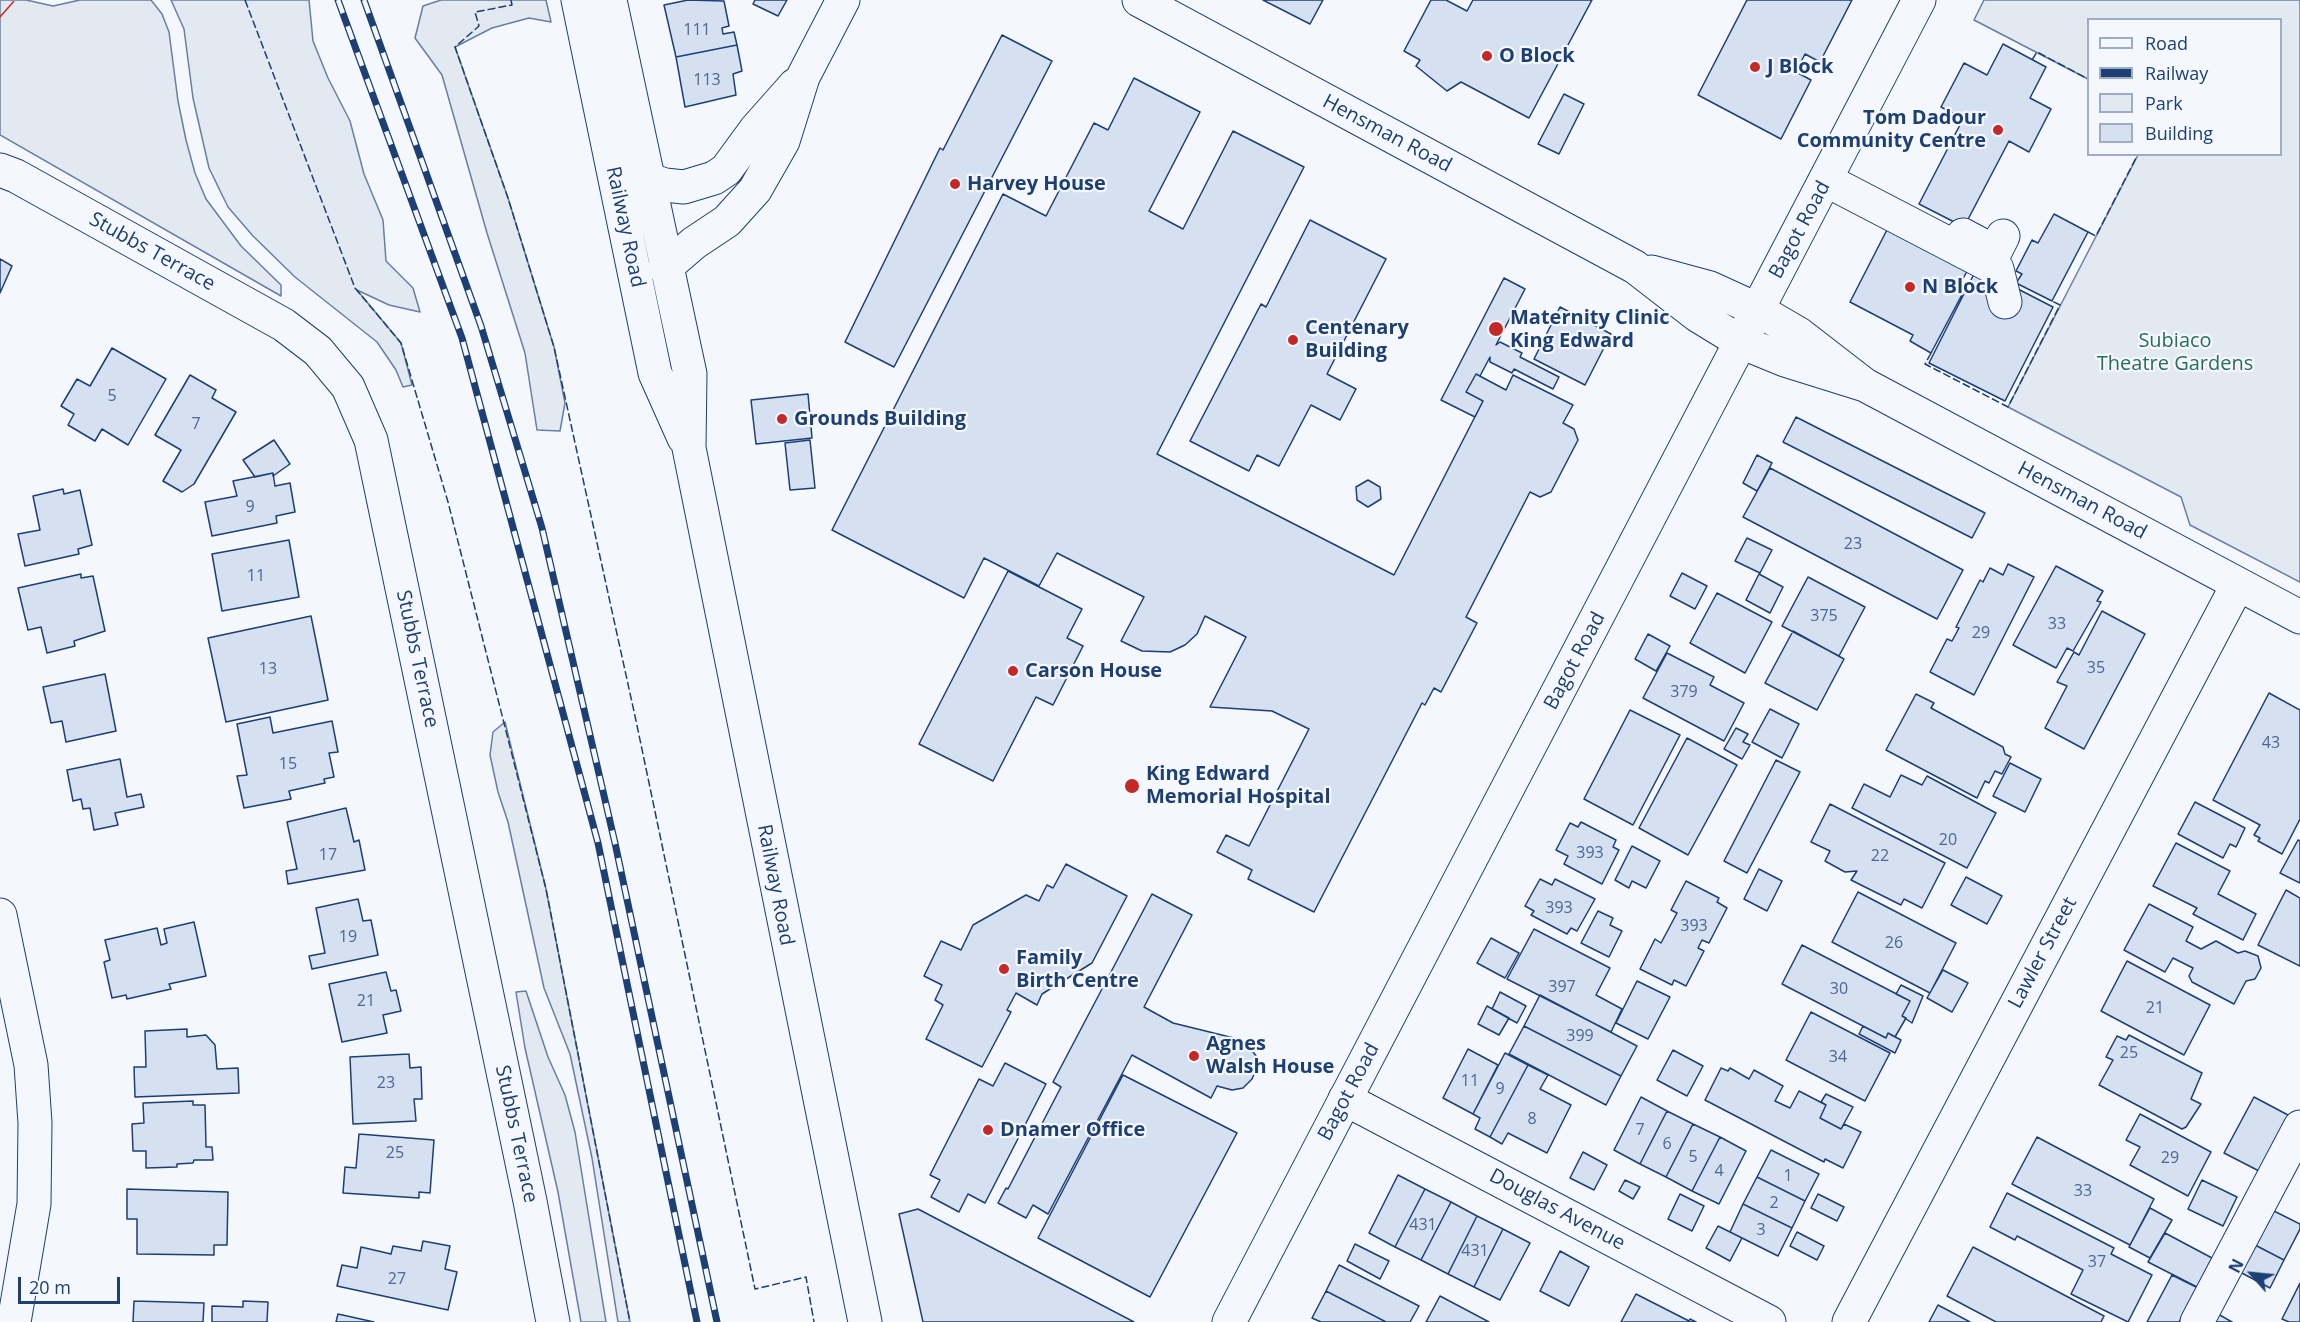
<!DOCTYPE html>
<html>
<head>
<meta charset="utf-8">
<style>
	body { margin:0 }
	#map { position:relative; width:2300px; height:1322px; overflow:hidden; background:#f4f7fb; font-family:"Open Sans",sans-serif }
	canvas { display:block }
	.legend { position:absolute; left:2087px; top:18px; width:195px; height:138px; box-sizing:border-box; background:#f4f7fb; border:2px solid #9eadc5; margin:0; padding:8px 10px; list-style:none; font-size:18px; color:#1d3f73 }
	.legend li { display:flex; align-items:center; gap:12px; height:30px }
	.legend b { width:30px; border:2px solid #9eadc5 }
	.north { position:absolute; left:2222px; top:1244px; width:60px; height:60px; -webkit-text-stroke:4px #f4f7fb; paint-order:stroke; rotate:297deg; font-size:16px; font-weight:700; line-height:24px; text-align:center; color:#1d3f73 }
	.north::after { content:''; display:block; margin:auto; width:21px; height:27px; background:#1d3f73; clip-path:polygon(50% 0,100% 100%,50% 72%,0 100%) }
	.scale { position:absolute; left:18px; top:1277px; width:102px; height:27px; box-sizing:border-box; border:3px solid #1d3f73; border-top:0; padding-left:8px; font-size:18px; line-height:21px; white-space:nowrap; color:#1d3f73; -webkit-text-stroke:4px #f4f7fb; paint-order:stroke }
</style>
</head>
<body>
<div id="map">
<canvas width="2300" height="1322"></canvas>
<ul class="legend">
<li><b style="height:8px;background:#f4f7fb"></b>Road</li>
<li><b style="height:8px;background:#1d3f73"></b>Railway</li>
<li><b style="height:16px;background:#e3e9f0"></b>Park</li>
<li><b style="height:16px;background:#d5e0f0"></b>Building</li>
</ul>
<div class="north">N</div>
<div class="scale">20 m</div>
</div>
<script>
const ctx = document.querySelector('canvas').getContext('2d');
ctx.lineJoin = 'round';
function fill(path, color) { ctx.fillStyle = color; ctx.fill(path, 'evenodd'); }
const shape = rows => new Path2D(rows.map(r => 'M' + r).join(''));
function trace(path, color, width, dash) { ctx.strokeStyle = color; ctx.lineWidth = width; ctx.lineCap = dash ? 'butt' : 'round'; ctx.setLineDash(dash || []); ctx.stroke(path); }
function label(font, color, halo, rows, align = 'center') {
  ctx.font = font + ' "Open Sans",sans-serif'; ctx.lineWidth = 4.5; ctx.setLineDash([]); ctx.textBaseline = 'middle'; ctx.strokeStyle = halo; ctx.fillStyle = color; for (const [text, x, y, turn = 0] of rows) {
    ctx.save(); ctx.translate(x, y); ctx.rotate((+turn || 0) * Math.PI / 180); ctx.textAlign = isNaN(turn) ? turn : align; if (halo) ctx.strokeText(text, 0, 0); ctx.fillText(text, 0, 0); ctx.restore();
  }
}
const green = shape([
	[0,0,26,0,53,6,80,0,151,0,162,14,169,32,178,101,186,140,195,173,206,199,241,246,281,285,281,296,0,135,0,0],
	[171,0,309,0,313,41,328,78,350,121,364,174,383,220,386,261,413,288,420,312,389,305,357,290,401,343,412,385,403,387,396,370,377,342,295,277,253,236,228,207,209,168,193,98,184,29,171,0],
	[441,0,546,0,551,22,529,18,492,28,455,47,508,198,554,347,565,403,560,431,537,430,525,353,487,233,442,75,415,38,423,6,441,0],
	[1984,0,2300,0,2300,582,2190,525,2181,497,2008,407,2138,155,2280,154,2280,20,2088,20,2088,79,1974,20,1984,0],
	[505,722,546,889,630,1322,618,1322,592,1158,570,1054,544,988,508,822,498,792,490,755,493,732,505,722],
	[526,991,548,1057,565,1095,575,1132,606,1322,581,1322,558,1192,525,1048,516,992,526,991]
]);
fill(green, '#e3e9f0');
trace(green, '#687fa3', 1.5);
const building = shape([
	[688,0,724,1,729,26,722,28,723,34,734,32,737,45,676,57,664,5,688,0],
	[755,0,787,0,778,16,753,4,755,0],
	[1263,0,1323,0,1310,24,1263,0],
	[1431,0,1446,0,1467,11,1473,0,1592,0,1529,118,1461,82,1447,91,1416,66,1420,60,1404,51,1431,0],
	[1747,0,1852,0,1820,62,1805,54,1796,72,1811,80,1781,139,1698,95,1747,0],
	[1002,35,1052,61,894,367,845,342,940,148,943,150,1002,35],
	[2003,44,2046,67,2030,98,2051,109,2029,152,2009,141,1964,227,1919,204,1963,119,1941,107,1964,63,1987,75,2003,44],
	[737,45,742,71,733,74,736,95,685,107,676,57,737,45],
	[1134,78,1200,112,1149,211,1183,229,1233,131,1304,167,1157,454,1394,575,1483,401,1466,392,1476,374,1506,390,1513,375,1573,405,1563,423,1574,429,1578,440,1551,492,1540,497,1530,492,1466,617,1477,623,1441,692,1434,688,1425,705,1422,703,1314,912,1248,879,1252,870,1217,852,1226,835,1249,846,1309,729,1272,711,1210,707,1246,637,1205,616,1197,634,1185,645,1170,652,1142,651,1121,641,1144,597,1057,553,1039,586,984,558,964,598,832,530,1003,194,1046,216,1094,123,1108,130,1134,78],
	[1564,94,1584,104,1559,154,1538,144,1564,94],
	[2054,214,2088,232,2052,301,2016,283,2022,274,2016,271,2032,240,2038,243,2054,214],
	[1310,220,1386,259,1327,374,1356,389,1340,420,1311,405,1279,466,1257,455,1249,471,1190,441,1261,304,1266,307,1310,220],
	[1891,222,1971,264,1959,286,1965,289,1931,353,1910,341,1913,335,1850,302,1891,222],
	[0,259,12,266,0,293,0,259],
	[1977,268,2053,307,2005,401,1929,363,1977,268],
	[1504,278,1525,289,1496,345,1500,342,1522,353,1520,357,1559,377,1553,389,1514,369,1512,373,1490,362,1490,357,1480,376,1476,374,1466,392,1483,401,1475,417,1441,400,1504,278],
	[1560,307,1611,334,1585,385,1534,359,1560,307],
	[112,348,166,379,128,445,102,429,95,441,68,425,74,414,61,406,77,379,90,386,112,348],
	[190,375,216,390,212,398,236,412,194,484,182,492,163,481,181,450,155,435,190,375],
	[808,394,812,438,756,444,751,400,808,394],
	[1796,417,1985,513,1972,538,1783,442,1796,417],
	[274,440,290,464,273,476,273,473,255,477,243,460,274,440],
	[810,440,815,488,790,490,785,443,810,440],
	[1757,455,1772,463,1757,491,1743,483,1757,455],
	[1770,468,1963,570,1937,619,1743,517,1770,468],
	[273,473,275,486,290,483,295,512,276,516,277,523,212,536,205,502,237,496,233,481,273,473],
	[1368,480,1380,487,1381,499,1368,507,1357,500,1356,487,1368,480],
	[63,489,64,494,80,490,92,545,78,549,79,554,25,566,18,534,40,530,33,496,63,489],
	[1747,538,1772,550,1760,573,1735,561,1747,538],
	[289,540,299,597,222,611,212,554,289,540],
	[2008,564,2034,577,1974,695,1930,672,1947,639,1952,641,1959,628,1956,627,1980,580,1983,582,1990,568,2003,575,2008,564],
	[2056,566,2103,591,2097,601,2101,602,2073,651,2067,648,2056,668,2013,645,2056,566],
	[1008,571,1082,609,1067,638,1083,646,1053,705,1036,697,993,781,919,744,1008,571],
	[1682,573,1707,586,1695,609,1670,596,1682,573],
	[81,574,81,578,93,576,105,631,74,641,75,646,47,653,41,627,28,630,18,588,81,574],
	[1759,574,1783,587,1770,613,1746,600,1759,574],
	[1808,577,1865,607,1839,656,1782,626,1808,577],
	[1717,593,1772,622,1745,673,1690,643,1717,593],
	[2102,611,2145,634,2084,749,2045,728,2067,686,2057,682,2074,652,2079,655,2102,611],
	[311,616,328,700,226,722,208,638,311,616],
	[1793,631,1844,659,1817,710,1765,683,1793,631],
	[1648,634,1670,646,1656,671,1635,659,1648,634],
	[1667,653,1714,677,1710,685,1744,703,1724,741,1643,698,1667,653],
	[105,674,116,731,66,742,62,721,51,723,43,687,105,674],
	[2269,693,2300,710,2300,819,2282,854,2258,841,2260,838,2254,835,2260,825,2213,800,2269,693],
	[1916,694,1934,703,1931,708,2003,747,2005,754,2011,757,2002,774,1995,771,1989,783,1985,781,1977,798,1886,750,1916,694],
	[1770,709,1799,724,1782,758,1752,742,1770,709],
	[1630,710,1680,735,1633,825,1584,799,1630,710],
	[270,717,273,733,332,721,338,752,329,753,334,777,324,779,325,783,289,791,291,799,244,808,237,776,247,775,237,724,270,717],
	[1736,728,1748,734,1743,742,1750,745,1742,759,1724,749,1736,728],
	[1687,738,1737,765,1688,855,1639,828,1687,738],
	[120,759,127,797,141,794,144,807,115,813,118,825,94,830,90,808,83,809,81,799,73,801,67,770,120,759],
	[1776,760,1800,772,1747,873,1724,861,1776,760],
	[2010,763,2041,779,2025,812,1993,796,2010,763],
	[1901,775,1922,785,1927,776,1996,813,1967,868,1852,808,1864,784,1890,797,1901,775],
	[2195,802,2245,828,2236,847,2230,844,2223,858,2178,834,2195,802],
	[1830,804,1945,863,1922,908,1904,899,1901,905,1851,880,1857,871,1845,872,1825,861,1830,851,1811,842,1830,804],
	[346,808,354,842,359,840,365,870,288,884,286,871,297,869,287,822,346,808],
	[1581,822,1616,840,1613,847,1619,850,1602,884,1564,864,1568,856,1556,850,1570,823,1578,827,1581,822],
	[2298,840,2300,841,2300,883,2280,873,2298,840],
	[2176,843,2230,871,2218,894,2256,914,2243,940,2193,914,2197,908,2153,886,2176,843],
	[1632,846,1660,861,1646,888,1632,881,1629,888,1615,880,1632,846],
	[1066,864,1127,896,1092,963,1042,994,1037,1005,1016,993,1007,1010,1011,1012,982,1067,926,1039,943,1005,935,1000,942,985,924,976,941,941,961,950,973,925,1026,895,1039,901,1047,885,1053,888,1066,864],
	[1759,869,1782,881,1767,911,1744,899,1759,869],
	[1966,877,2002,896,1987,924,1951,905,1966,877],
	[1540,879,1552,885,1555,879,1595,899,1577,931,1571,928,1567,934,1531,915,1534,911,1525,906,1540,879],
	[1686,881,1719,898,1717,902,1727,908,1709,943,1702,940,1698,948,1704,951,1686,986,1674,980,1672,985,1640,969,1655,939,1661,943,1677,913,1671,910,1686,881],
	[2286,890,2300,898,2300,966,2258,945,2286,890],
	[1858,892,1956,943,1930,993,1832,942,1858,892],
	[1152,894,1192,915,1144,1007,1173,1023,1238,1039,1249,1046,1256,1056,1256,1070,1252,1079,1243,1088,1232,1090,1217,1086,1211,1098,1132,1055,1048,1214,1033,1205,1026,1218,998,1203,1006,1188,1008,1189,1061,1087,1053,1082,1152,894],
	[358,899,363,921,371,920,378,955,312,969,309,956,325,953,316,908,358,899],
	[2149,904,2193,927,2186,941,2201,949,2216,941,2238,953,2245,951,2258,956,2261,968,2255,979,2246,981,2234,1004,2192,982,2189,976,2193,968,2173,958,2165,972,2124,950,2149,904],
	[1598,911,1613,918,1610,925,1622,931,1609,957,1581,943,1598,911],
	[194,922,206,976,169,984,171,989,127,999,126,995,112,998,104,962,110,960,105,940,157,928,161,945,167,943,164,929,194,922],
	[1534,929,1610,968,1596,995,1622,1009,1611,1032,1507,979,1534,929],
	[1491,938,1519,953,1505,978,1477,963,1491,938],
	[1802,945,1910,1001,1902,1016,1906,1018,1895,1037,1888,1033,1886,1038,1782,984,1802,945],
	[2127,961,2210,1005,2184,1055,2101,1011,2127,961],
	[1943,970,1968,983,1952,1012,1927,998,1943,970],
	[386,972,391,991,396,990,401,1011,383,1015,387,1033,342,1042,329,984,386,972],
	[1637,981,1670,997,1648,1039,1616,1023,1637,981],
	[1901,985,1923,996,1912,1023,1902,1016,1910,1001,1896,994,1901,985],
	[1500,992,1526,1006,1517,1023,1492,1009,1500,992],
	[1540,995,1637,1046,1621,1076,1524,1026,1540,995],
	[1487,1006,1509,1018,1499,1035,1478,1024,1487,1006],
	[1811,1012,1890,1053,1865,1101,1786,1060,1811,1012],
	[1524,1026,1621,1076,1606,1105,1509,1054,1524,1026],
	[1863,1026,1886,1038,1888,1033,1901,1040,1895,1053,1859,1034,1863,1026],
	[187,1029,187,1037,206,1035,215,1045,217,1069,238,1068,239,1093,135,1097,134,1067,146,1067,145,1031,187,1029],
	[2129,1035,2202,1073,2191,1099,2201,1104,2186,1127,2182,1129,2099,1085,2113,1060,2106,1057,2117,1036,2126,1040,2129,1035],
	[1468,1049,1498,1065,1473,1114,1443,1098,1468,1049],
	[1673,1050,1703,1066,1687,1096,1657,1080,1673,1050],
	[1505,1053,1528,1065,1490,1137,1475,1129,1480,1118,1473,1114,1505,1053],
	[409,1054,410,1068,421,1067,422,1099,414,1099,416,1121,353,1124,350,1057,409,1054],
	[1005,1063,1046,1084,985,1203,968,1194,959,1212,931,1197,940,1180,930,1175,979,1079,993,1086,1005,1063],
	[1528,1065,1548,1075,1540,1089,1571,1105,1547,1153,1508,1133,1502,1144,1490,1137,1528,1065],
	[1721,1068,1728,1071,1730,1068,1749,1079,1754,1070,1783,1086,1775,1101,1790,1108,1799,1091,1826,1105,1820,1118,1841,1129,1844,1124,1861,1132,1843,1168,1825,1159,1824,1162,1705,1100,1721,1068],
	[1123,1075,1237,1133,1150,1297,1038,1238,1123,1075],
	[1826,1094,1853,1107,1841,1129,1820,1118,1826,1105,1821,1102,1826,1094],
	[1641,1097,1667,1111,1640,1164,1614,1150,1641,1097],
	[2254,1097,2288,1115,2259,1171,2224,1153,2254,1097],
	[193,1101,193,1105,205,1105,206,1147,212,1147,213,1160,194,1160,193,1163,177,1164,177,1167,146,1168,146,1151,133,1151,132,1124,144,1123,143,1103,193,1101],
	[1667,1111,1693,1124,1666,1177,1640,1164,1667,1111],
	[2140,1114,2211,1152,2188,1196,2130,1165,2140,1147,2126,1140,2140,1114],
	[1693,1124,1720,1137,1692,1191,1666,1177,1693,1124],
	[359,1134,434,1140,430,1193,419,1192,419,1198,343,1193,345,1167,356,1168,359,1134],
	[1720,1137,1746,1151,1719,1204,1692,1191,1720,1137],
	[2037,1137,2154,1199,2130,1245,2012,1184,2037,1137],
	[1771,1150,1819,1174,1805,1201,1757,1177,1771,1150],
	[1583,1152,1607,1165,1594,1190,1570,1178,1583,1152],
	[1398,1175,1425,1189,1395,1247,1369,1233,1398,1175],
	[1757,1177,1805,1201,1792,1228,1743,1204,1757,1177],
	[1625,1180,1640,1187,1633,1199,1619,1191,1625,1180],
	[2202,1180,2237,1197,2223,1226,2188,1209,2202,1180],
	[127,1189,228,1192,227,1245,214,1245,214,1255,137,1254,137,1219,127,1219,127,1189],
	[1425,1189,1451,1202,1421,1260,1395,1247,1425,1189],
	[2007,1193,2114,1248,2111,1254,2152,1275,2128,1322,2071,1294,2083,1270,2017,1236,2015,1240,1990,1227,2007,1193],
	[1680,1194,1704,1206,1692,1231,1668,1219,1680,1194],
	[1818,1194,1844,1207,1837,1221,1811,1208,1818,1194],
	[1451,1202,1477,1216,1448,1274,1421,1260,1451,1202],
	[1743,1204,1792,1228,1778,1256,1730,1232,1743,1204],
	[2150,1208,2172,1220,2150,1258,2129,1247,2150,1208],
	[918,1209,1134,1322,923,1322,899,1214,918,1209],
	[2272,1210,2300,1224,2300,1229,2284,1260,2255,1245,2272,1210],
	[1477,1216,1503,1229,1474,1287,1448,1274,1477,1216],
	[1718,1226,1742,1238,1730,1261,1706,1248,1718,1226],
	[1503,1229,1530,1243,1500,1300,1474,1287,1503,1229],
	[1797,1232,1824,1246,1817,1260,1790,1246,1797,1232],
	[2165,1233,2212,1258,2197,1287,2148,1262,2165,1233],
	[423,1241,450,1246,445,1269,457,1272,448,1310,337,1286,342,1265,357,1268,361,1247,391,1254,393,1246,421,1251,423,1241],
	[1355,1244,1389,1261,1380,1279,1347,1261,1355,1244],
	[2255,1245,2284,1260,2270,1288,2240,1272,2255,1245],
	[1973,1247,2104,1316,2101,1322,1996,1322,1947,1296,1973,1247],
	[1560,1251,1589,1267,1569,1306,1540,1291,1560,1251],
	[1339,1265,1419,1306,1410,1322,1386,1322,1326,1291,1339,1265],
	[2172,1275,2198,1288,2179,1322,2147,1322,2172,1275],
	[2300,1283,2300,1322,2289,1322,2282,1319,2300,1283],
	[1326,1291,1386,1322,1321,1322,1312,1318,1326,1291],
	[1636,1294,1689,1321,1690,1319,1696,1322,1621,1322,1636,1294],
	[1440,1296,1489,1322,1426,1322,1440,1296],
	[134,1301,204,1303,203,1322,133,1322,134,1301],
	[243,1301,268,1302,267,1322,212,1322,212,1306,243,1307,243,1301],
	[1938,1305,1970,1322,1929,1322,1938,1305],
	[338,1314,374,1322,336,1322,338,1314],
	[2218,1314,2232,1322,2214,1322,2218,1314]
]);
fill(building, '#d5e0f0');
trace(building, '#1d3f73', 1.5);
const minor = shape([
	[1139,0,1635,267,1697,315,1741,342,1785,360,1865,385],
	[0,170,16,176,284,325,318,351,348,387,371,440,530,1201,553,1322],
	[647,179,665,185,684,187,714,178,726,170,756,129,795,85],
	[1826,180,1997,269,2005,302],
	[1963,235,1995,252,2003,236],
	[665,268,694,243,727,221,755,190,783,141,803,77,843,0],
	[1651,272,1710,288,1758,310,1799,334,1865,385,2300,617],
	[0,915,31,1065,35,1123,34,1204,14,1322],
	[1345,1099,1769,1322],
	[1849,1322,2238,584],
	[2197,1322,2300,1127]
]);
const major = shape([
	[578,0,655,373,684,438],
	[610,0,690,374,689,448,865,1322],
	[1229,1322,1919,0]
]);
trace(minor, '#1d3f73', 35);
trace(major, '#1d3f73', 35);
trace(minor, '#f4f7fb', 33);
trace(major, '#f4f7fb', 33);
const rail = shape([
	[338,0,462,338,598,843,697,1322],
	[364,0,481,326,542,528,615,843,717,1322]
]);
trace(rail, '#1d3f73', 7);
trace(rail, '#f4f7fb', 4.5, [14]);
trace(shape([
	[245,0,355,288,401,343,448,502,546,889,630,1322],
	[511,0,512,5,475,12,479,26,455,47,508,198,554,347,635,716,755,1289,806,1277,814,1322],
	[2032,60,2037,52,2088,79],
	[2088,232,2096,236,2138,154],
	[1931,353,1925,364,2008,407,2060,305,2052,301]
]), '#1d3f73', 1.5, [8, 3]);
trace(shape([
	[0,17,15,0]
]), '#c62828', 1.5, [21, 4.5, 3, 4.5]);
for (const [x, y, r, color] of [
	[1487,56,6,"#c62828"],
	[1755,67,6,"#c62828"],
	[1998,130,6,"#c62828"],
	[955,184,6,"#c62828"],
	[1910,287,6,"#c62828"],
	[1496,329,8,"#c62828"],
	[1293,340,6,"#c62828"],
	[782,419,6,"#c62828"],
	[1013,671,6,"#c62828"],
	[1132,786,8,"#c62828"],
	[1004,969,6,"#c62828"],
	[1194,1056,6,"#c62828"],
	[988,1130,6,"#c62828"]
]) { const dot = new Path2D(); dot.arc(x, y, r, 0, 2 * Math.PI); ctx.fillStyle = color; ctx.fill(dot); trace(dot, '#f4f7fb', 2); }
label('16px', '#4b6792', null, [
	["111",697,30],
	["113",707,80],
	["5",112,396],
	["7",196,424],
	["9",250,507],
	["23",1853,544],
	["11",256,576],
	["375",1824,616],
	["33",2057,624],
	["29",1981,633],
	["35",2096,668],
	["13",268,669],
	["379",1684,692],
	["43",2271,743],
	["15",288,764],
	["20",1948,840],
	["393",1590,853],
	["17",328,855],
	["22",1880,856],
	["393",1559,908],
	["393",1694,926],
	["19",348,937],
	["26",1894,943],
	["397",1562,987],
	["30",1839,989],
	["21",366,1001],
	["21",2155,1008],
	["399",1580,1036],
	["25",2129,1053],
	["34",1838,1057],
	["11",1470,1081],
	["23",386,1083],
	["9",1500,1089],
	["8",1532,1119],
	["7",1640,1130],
	["6",1667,1144],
	["25",395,1153],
	["5",1693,1157],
	["29",2170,1158],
	["4",1719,1171],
	["1",1788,1176],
	["33",2083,1191],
	["2",1774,1203],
	["431",1423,1225],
	["3",1761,1230],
	["431",1475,1251],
	["37",2097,1262],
	["27",397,1279]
]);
label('bold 20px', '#1d3f73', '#f4f7fb', [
	["O Block",1499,56],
	["J Block",1767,67],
	["Tom Dadour",1986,118,"right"],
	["Community Centre",1986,141,"right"],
	["Harvey House",967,184],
	["N Block",1922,287],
	["Maternity Clinic",1510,318],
	["King Edward",1510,341],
	["Centenary",1305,328],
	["Building",1305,351],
	["Grounds Building",794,419],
	["Carson House",1025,671],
	["King Edward",1146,774],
	["Memorial Hospital",1146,797],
	["Family",1016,958],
	["Birth Centre",1016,981],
	["Agnes",1206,1044],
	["Walsh House",1206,1067],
	["Dnamer Office",1000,1130]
], 'left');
label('20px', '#1d3f73', '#f4f7fb', [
	["Hensman Road",1387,134,28],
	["Railway Road",625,227,78],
	["Bagot Road",1800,230,-62],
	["Stubbs Terrace",152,252,29],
	["Hensman Road",2082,501,28],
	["Stubbs Terrace",417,659,78],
	["Bagot Road",1575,661,-62],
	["Railway Road",775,885,79],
	["Lawler Street",2043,953,-62],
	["Bagot Road",1349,1092,-62],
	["Stubbs Terrace",516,1134,78],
	["Douglas Avenue",1557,1210,28]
]);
label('20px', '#2c6c60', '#f4f7fb', [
	["Subiaco",2175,341],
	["Theatre Gardens",2175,364]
]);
</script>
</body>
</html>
